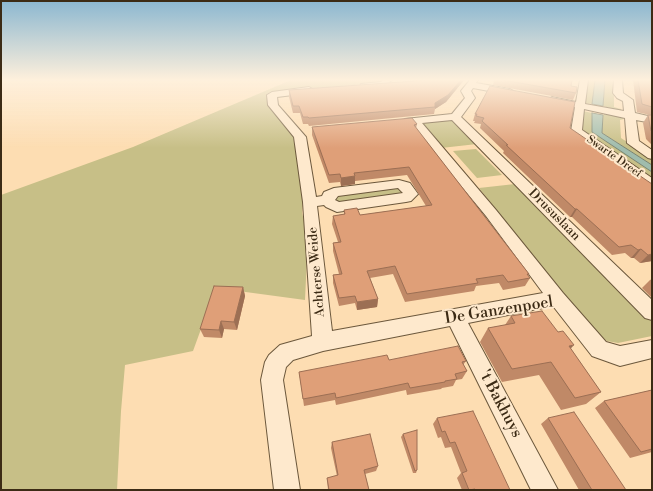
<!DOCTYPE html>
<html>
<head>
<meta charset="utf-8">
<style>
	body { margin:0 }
	#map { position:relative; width:653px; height:491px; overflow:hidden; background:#fdddb2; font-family:"Libre Bodoni",serif }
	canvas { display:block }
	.frame { position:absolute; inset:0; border:2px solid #3c2b15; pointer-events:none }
</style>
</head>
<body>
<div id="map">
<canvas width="653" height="491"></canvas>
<div class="frame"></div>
</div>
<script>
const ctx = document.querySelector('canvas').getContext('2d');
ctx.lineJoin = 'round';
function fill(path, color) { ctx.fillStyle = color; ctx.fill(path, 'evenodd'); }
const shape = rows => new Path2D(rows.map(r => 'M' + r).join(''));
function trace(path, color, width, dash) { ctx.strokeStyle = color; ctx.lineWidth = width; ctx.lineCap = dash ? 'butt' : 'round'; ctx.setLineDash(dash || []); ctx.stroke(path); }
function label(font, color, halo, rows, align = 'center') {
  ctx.font = font + ' "Libre Bodoni",serif'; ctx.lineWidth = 4; ctx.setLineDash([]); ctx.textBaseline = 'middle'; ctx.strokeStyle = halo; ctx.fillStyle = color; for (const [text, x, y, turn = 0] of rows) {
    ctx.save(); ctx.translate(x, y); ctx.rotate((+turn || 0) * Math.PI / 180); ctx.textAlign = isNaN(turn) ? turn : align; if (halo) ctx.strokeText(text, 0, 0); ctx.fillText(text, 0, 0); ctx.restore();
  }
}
fill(shape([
	[291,80,384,80,379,83,270,92,267,94,270,106,295,135,304,181,302,213,308,236,305,300,216,288,193,351,125,365,121,411,117,490,1,490,1,195,133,147],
	[587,80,595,80,593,104,584,103],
	[605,80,614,80,614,107,621,109,621,111,599,105,603,106],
	[583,111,592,113,592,132,652,172,652,181,581,132],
	[604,114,621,117,624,119,620,120,621,138,652,158,652,165,602,133,603,115],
	[452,120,477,144,441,148,423,124,427,122],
	[476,149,502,175,477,178,453,151],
	[515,184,652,320,652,336,618,343,607,341,597,335,479,188],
	[397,186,405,193,402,195,339,204,333,199,337,194]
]), '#c7bf87');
const water = shape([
	[595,80,605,80,603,106,592,104,595,80],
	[592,113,603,115,602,133,652,165,652,172,592,132,592,113]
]);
fill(water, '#9fbcad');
trace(water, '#778270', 1);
const street = shape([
	[383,80,392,80,383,87,364,89,360,86,361,84,381,82,383,80],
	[470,80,478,80,476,83,510,89,515,92,510,95,473,88,471,91,475,98,461,117,652,300,652,320,645,318,452,120,422,123,496,210,563,293,606,342,620,346,652,340,652,358,620,366,592,356,553,306,468,323,558,490,531,490,450,326,323,351,293,360,286,367,283,380,300,490,274,490,261,380,265,362,269,355,280,345,312,336,303,202,294,137,268,105,267,95,272,92,309,87,314,90,309,93,277,97,278,105,306,137,316,197,322,196,324,192,334,188,399,180,410,183,418,194,411,201,406,202,337,212,326,207,324,205,317,206,332,331,543,293,486,216,411,125,405,125,400,122,405,119,452,114,465,98,461,91,470,80],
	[398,188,403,193,339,202,335,200,338,196,398,188],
	[580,80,588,80,585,104,624,111,623,101,617,98,613,93,614,80,622,80,623,93,633,100,635,113,652,117,652,123,636,120,639,141,652,150,652,159,648,158,627,143,625,118,584,109,582,130,652,178,652,188,647,187,572,133,571,131,575,107,549,102,547,100,552,97,576,102,580,80]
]);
trace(street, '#6c583c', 2);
fill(street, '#fee9cd');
fill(shape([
	[409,80,464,80,446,102,435,109,434,114,309,126,308,124,303,124,300,113,293,113,289,97,289,90,415,81],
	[494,80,572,80,571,86,576,93,573,100,493,85],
	[633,80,652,80,652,145,646,139,643,123,648,115,650,115,637,112],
	[475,114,570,128,652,261,640,263,634,258,631,258,625,253,612,255,572,217,570,217,503,153,504,151,480,128,481,124,474,123,475,121,473,121],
	[417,124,416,128,529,274,528,276,530,278,525,286,503,290,499,283,476,286,474,291,405,302,393,274,370,278,378,299,377,307,357,310,355,303,339,306,333,283,333,275,339,274,333,251,333,243,338,242,332,224,333,216,344,214,344,210,360,215,426,206,407,175,355,181,355,184,341,186,340,182,329,183,312,135,312,127],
	[652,279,652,298,642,288,650,280],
	[243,287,245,296,237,330,224,329,222,338,204,337,200,329],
	[511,316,571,349,601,392,586,404,561,410,539,375,502,382,480,342,488,328,505,325],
	[389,360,466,361,463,365,467,371,462,379,456,380,453,386,442,388,441,389,407,395,406,390,336,405,335,400,304,406,299,372],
	[652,390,652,452,630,458,595,408,604,401],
	[437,418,510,490,462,490,457,478,461,473,451,447,445,448,441,437,438,438,433,424],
	[548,418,626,490,579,490,541,424],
	[403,434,417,470,416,473,413,473,401,437],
	[332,442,378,466,376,471,365,474,369,490,328,490,327,478,337,476,331,448]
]), '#c08967');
fill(shape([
	[461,80,464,80,446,102,435,109,435,103],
	[355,176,355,184,341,186,341,178],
	[575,209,577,209,572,217,570,217],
	[641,249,634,258,631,258,638,250],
	[652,254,652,261,640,263,648,255],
	[243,287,245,296,237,330,234,322],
	[378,299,377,307,357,310,357,302],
	[221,321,224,329,222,338,219,330],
	[574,345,561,359,569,346]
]), '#9c6f54');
const building = shape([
	[429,80,461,80,448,95,435,103,435,107,309,118,308,117,303,117,299,106,293,106,289,90,429,80],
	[503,80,572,80,571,86,577,87,576,93,503,80],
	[638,80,652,80,652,107,642,104,638,80],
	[490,86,575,102,570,128,652,184,652,254,648,255,641,249,638,250,631,245,619,247,577,209,575,209,506,145,508,145,482,121,484,118,476,116,477,114,475,114,490,86],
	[648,115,652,115,652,131,651,131,648,115],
	[412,118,417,124,414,125,529,274,527,274,530,278,508,282,503,275,476,279,478,283,407,294,395,266,367,271,378,299,357,302,355,296,339,298,333,275,342,274,333,243,341,242,333,216,345,214,344,210,357,208,360,215,432,205,409,167,354,173,355,176,341,178,340,174,329,175,312,127,412,118],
	[214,286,243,287,234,322,221,321,219,330,200,329,214,286],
	[542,311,558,332,563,331,574,345,569,346,601,392,575,398,551,362,512,369,488,328,515,323,511,316,542,311],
	[458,346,466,361,462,362,467,371,455,374,457,379,445,381,445,382,410,388,408,383,336,398,335,393,303,399,299,372,387,355,389,360,458,346],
	[652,390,652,449,641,452,604,401,652,390],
	[473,411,510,490,475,490,475,489,469,490,462,473,467,471,455,442,450,443,445,431,442,432,437,418,473,411],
	[574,412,626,490,592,490,548,418,574,412],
	[417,430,417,470,415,471,403,434,417,430],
	[370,434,378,466,364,470,369,490,329,490,327,478,338,475,332,442,370,434]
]);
fill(building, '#df9f78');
trace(building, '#9c6f54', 1);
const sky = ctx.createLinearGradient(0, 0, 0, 148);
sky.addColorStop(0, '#8bb7d0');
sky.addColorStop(0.54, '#fef0dc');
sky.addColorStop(1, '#fef0dc00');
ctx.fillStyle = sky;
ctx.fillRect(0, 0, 653, 148);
label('11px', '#3c2b15', '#fee9cd', [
	["Swarte Dreef",614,157,35]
]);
label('13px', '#3c2b15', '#fee9cd', [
	["Drususlaan",554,215,45],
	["Achterse Weide",317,272,-95]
]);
label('16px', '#3c2b15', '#fee9cd', [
	["De Ganzenpoel",499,311,-9],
	["'t Bakhuys",500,404,62]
]);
</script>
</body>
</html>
